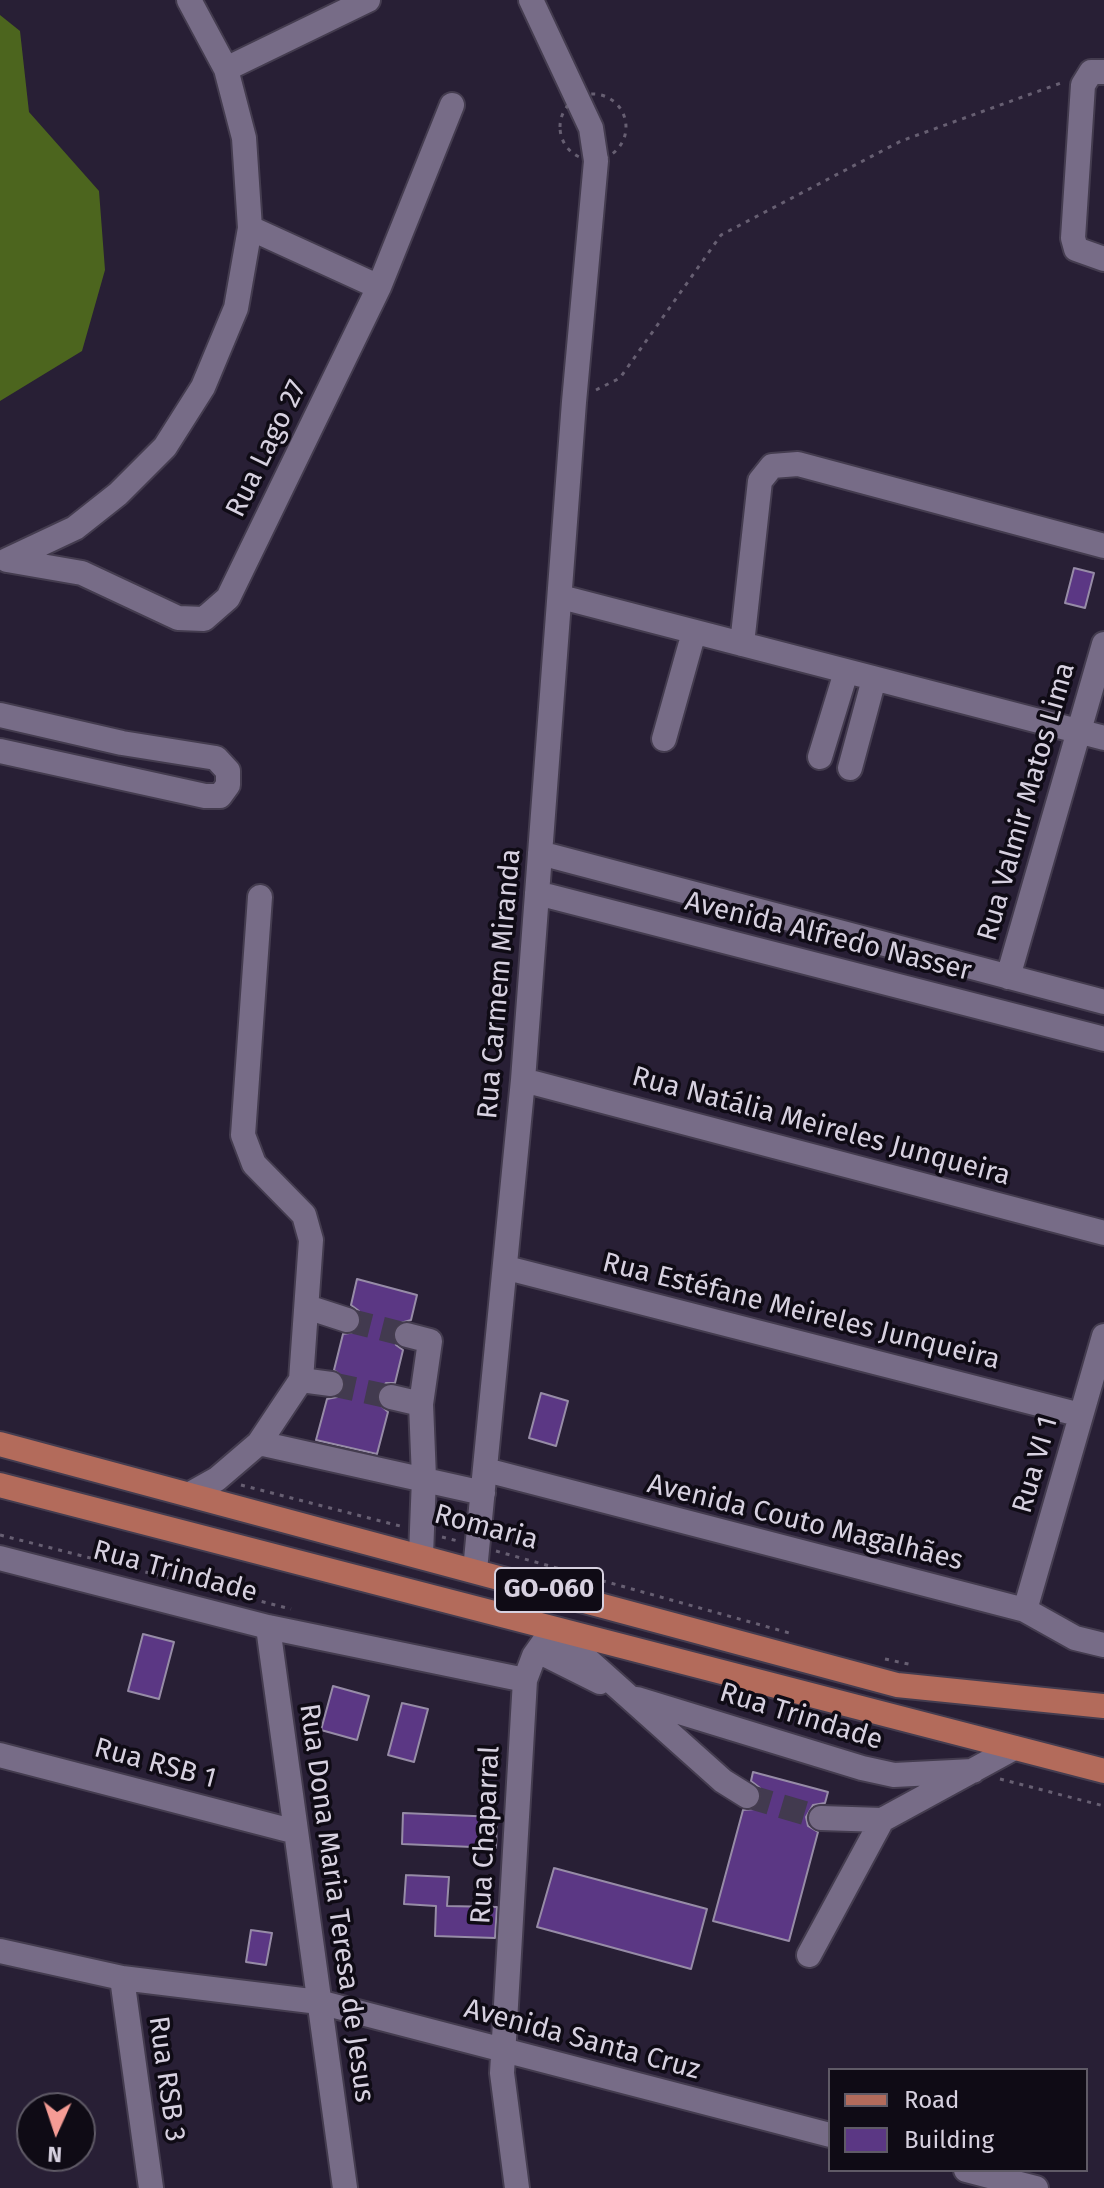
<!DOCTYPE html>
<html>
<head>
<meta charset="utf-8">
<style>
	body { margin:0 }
	#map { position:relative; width:1104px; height:2188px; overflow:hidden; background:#281f35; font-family:"Fira Sans",sans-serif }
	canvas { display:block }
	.legend { position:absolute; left:828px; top:2068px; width:260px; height:104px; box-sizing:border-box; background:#0f0b15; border:2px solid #5f5a66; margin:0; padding:10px 14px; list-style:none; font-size:24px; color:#d7d1e0 }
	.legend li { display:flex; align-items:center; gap:16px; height:40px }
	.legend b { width:40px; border:2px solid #5f5a66 }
	.north { position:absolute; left:16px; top:2092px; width:80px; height:80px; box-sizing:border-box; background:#0f0b15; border:2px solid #5f5a66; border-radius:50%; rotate:183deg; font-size:22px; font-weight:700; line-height:32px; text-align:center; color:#d7d1e0 }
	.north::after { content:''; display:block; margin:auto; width:28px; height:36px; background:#f59c95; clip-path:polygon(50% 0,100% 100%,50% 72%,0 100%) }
</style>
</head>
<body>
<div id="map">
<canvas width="1104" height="2188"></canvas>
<ul class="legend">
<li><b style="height:10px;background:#b36b5b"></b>Road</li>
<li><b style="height:22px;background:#5b3784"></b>Building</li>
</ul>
<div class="north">N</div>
</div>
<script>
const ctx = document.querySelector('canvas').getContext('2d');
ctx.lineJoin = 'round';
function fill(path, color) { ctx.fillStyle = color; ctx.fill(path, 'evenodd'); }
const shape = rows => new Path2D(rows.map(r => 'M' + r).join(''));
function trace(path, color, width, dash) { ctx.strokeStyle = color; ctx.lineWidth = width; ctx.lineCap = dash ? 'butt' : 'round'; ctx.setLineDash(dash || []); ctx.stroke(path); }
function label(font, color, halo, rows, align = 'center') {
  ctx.font = font + ' "Fira Sans",sans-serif'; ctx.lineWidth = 7; ctx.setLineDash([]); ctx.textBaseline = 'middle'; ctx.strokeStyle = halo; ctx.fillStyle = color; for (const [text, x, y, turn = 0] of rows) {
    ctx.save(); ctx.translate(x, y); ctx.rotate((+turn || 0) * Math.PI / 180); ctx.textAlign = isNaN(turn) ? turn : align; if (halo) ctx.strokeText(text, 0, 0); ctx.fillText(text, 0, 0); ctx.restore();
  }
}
fill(shape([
	[0,15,20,31,29,112,99,191,105,270,82,351,0,401]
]), '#4c651e');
const building = shape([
	[1074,568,1094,573,1085,608,1065,603,1074,568],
	[357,1279,417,1295,411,1320,397,1324,392,1332,396,1345,403,1350,395,1383,386,1383,377,1393,377,1402,388,1412,377,1454,316,1440,327,1399,337,1397,346,1387,344,1378,334,1370,343,1334,356,1332,361,1324,359,1311,351,1305,357,1279],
	[541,1393,568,1401,556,1446,529,1438,541,1393],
	[143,1634,174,1642,159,1699,128,1691,143,1634],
	[333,1686,369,1696,357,1740,321,1730,333,1686],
	[402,1703,428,1709,414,1762,388,1755,402,1703],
	[753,1772,828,1792,825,1803,813,1805,806,1817,808,1826,818,1832,789,1941,713,1921,743,1810,755,1809,762,1797,760,1788,751,1781,753,1772],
	[403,1813,497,1817,496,1848,402,1844,403,1813],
	[554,1868,707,1909,691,1969,537,1927,554,1868],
	[406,1875,449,1877,447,1906,497,1907,495,1938,435,1936,436,1906,404,1904,406,1875],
	[251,1930,272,1933,266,1965,246,1962,251,1930]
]);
fill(building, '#5b3784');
trace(building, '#978ca7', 2);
trace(shape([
	[347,1320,407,1335],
	[331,1384,391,1397],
	[747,1796,821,1818]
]), '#423a4f', 24, [24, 12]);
const minor = shape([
	[226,69,368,0],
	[1104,72,1091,72,1083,85,1073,238,1076,249,1104,259],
	[250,228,379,287],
	[7,560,82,573,178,618,204,619,228,598,379,287,452,105],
	[7,560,75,528,118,494,165,447,203,387,236,308,250,228,244,138,226,69,189,0],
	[561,597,1104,738],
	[742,644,760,481,772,466,798,464,1104,546],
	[0,715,122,743,216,758,228,771,228,785,220,796,205,796,0,751],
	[664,739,694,632],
	[820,757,846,672],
	[850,768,874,679],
	[540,853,1104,1002],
	[537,893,1104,1039],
	[260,897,243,1135,254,1164,304,1215,311,1240,301,1380],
	[1008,977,1104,644],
	[523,1080,1104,1233],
	[507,1268,1081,1415],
	[307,1307,347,1320],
	[407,1335,430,1341,421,1404],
	[391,1397,421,1404,424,1478,421,1555],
	[259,1443,483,1493],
	[486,1470,1025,1610,1075,1638,1104,1645],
	[192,1493,217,1479,259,1443,301,1380,331,1384],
	[0,1558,268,1627,525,1680],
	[475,1570,523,1080,574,402,596,161,591,128,531,0],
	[1025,1610,1104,1336],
	[268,1627,345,2188],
	[538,1651,600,1682],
	[637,1699,862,1768,894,1775,973,1771],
	[0,1755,296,1832],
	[821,1818,882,1820,1014,1748],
	[0,1951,122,1978,319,2002,830,2135],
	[809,1955,882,1820],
	[122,1978,151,2188],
	[966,2170,1036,2188],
	[517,2188,502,2073,525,1680,534,1656,553,1629,723,1781,747,1796]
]);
const major = shape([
	[0,1444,897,1685,1104,1706],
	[0,1485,1104,1771]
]);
trace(minor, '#443c4f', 28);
trace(major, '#443c4f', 28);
trace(shape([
	'560 127a33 33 0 1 1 66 0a33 33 0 1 1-66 0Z',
	[596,390,620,378,721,235,901,141,1061,83],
	[241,1485,404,1527],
	[0,1535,291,1609],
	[442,1537,458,1541],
	[496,1551,793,1634],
	[885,1659,913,1665],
	[1000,1779,1104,1806]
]), '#675f72', 3, [4, 6]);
trace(minor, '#776c87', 24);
trace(major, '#b36b5b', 24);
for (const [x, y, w] of [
	[549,1590,108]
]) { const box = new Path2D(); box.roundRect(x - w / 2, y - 22, w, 44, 6); ctx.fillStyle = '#0f0b15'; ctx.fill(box); trace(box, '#d7d1e0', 2); }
label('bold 26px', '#d7d1e0', null, [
	["GO-060",549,1590]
]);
label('28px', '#d7d1e0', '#0f0b15', [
	["Rua Lago 27",267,449,-64],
	["Rua Valmir Matos Lima",1027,802,-74],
	["Avenida Alfredo Nasser",828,937,14],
	["Rua Carmem Miranda",500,984,-85],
	["Rua Natália Meireles Junqueira",821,1127,15],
	["Rua Estéfane Meireles Junqueira",801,1312,14],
	["Rua VI 1",1036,1465,-74],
	["Avenida Couto Magalhães",805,1523,14],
	["Romaria",486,1528,15],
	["Rua Trindade",175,1572,15],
	["Rua Trindade",801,1717,17],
	["Rua RSB 1",155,1764,15],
	["Rua Chaparral",486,1835,-87],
	["Rua Dona Maria Teresa de Jesus",336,1903,82],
	["Avenida Santa Cruz",582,2040,15],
	["Rua RSB 3",166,2079,82]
]);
</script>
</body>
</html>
